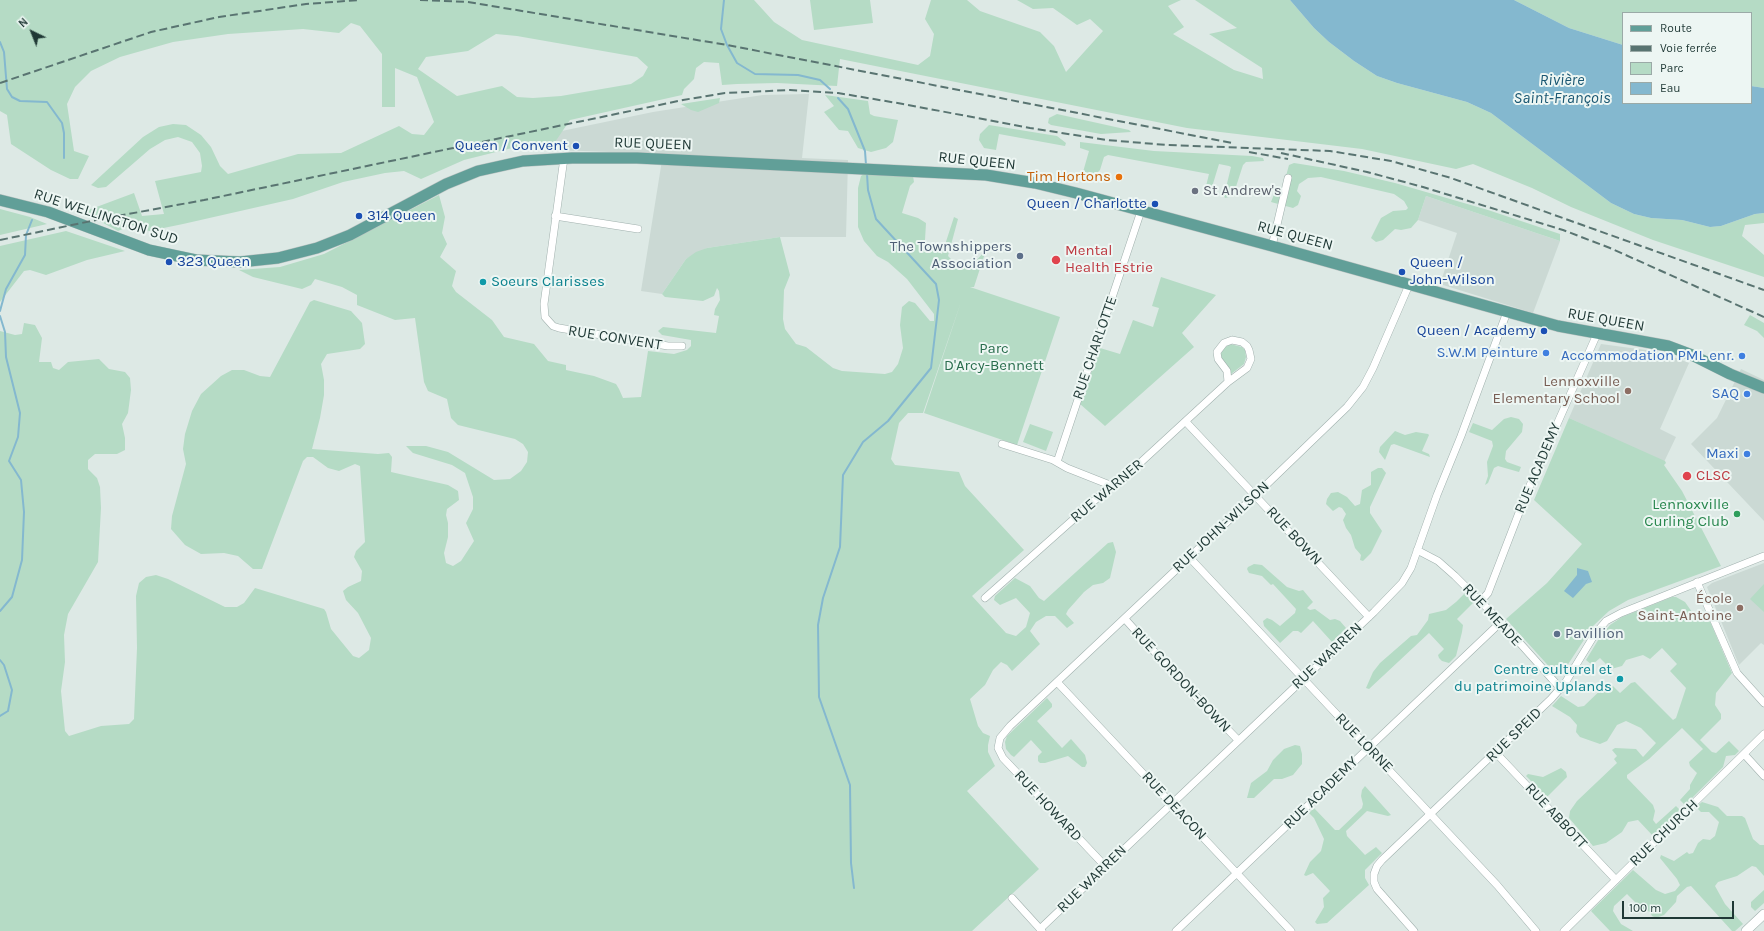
<!DOCTYPE html>
<html>
<head>
<meta charset="utf-8">
<style>
	body { margin:0 }
	#map { position:relative; width:1764px; height:931px; overflow:hidden; background:#dde9e5; font-family:Karla,sans-serif }
	canvas { display:block }
	.legend { position:absolute; left:1622px; top:12px; width:130px; height:92px; box-sizing:border-box; background:#edf6f3; border:1px solid #9baaa7; margin:0; padding:5px 7px; list-style:none; font-size:12px; color:#1f3835 }
	.legend li { display:flex; align-items:center; gap:8px; height:20px }
	.legend b { width:20px; border:1px solid #9baaa7 }
	.north { position:absolute; left:12px; top:12px; width:40px; height:40px; -webkit-text-stroke:3px #edf6f3; paint-order:stroke; rotate:317deg; font-size:11px; font-weight:700; line-height:16px; text-align:center; color:#1f3835 }
	.north::after { content:''; display:block; margin:auto; width:14px; height:18px; background:#1f3835; clip-path:polygon(50% 0,100% 100%,50% 72%,0 100%) }
	.scale { position:absolute; left:1622px; top:901px; width:112px; height:18px; box-sizing:border-box; border:2px solid #1f3835; border-top:0; padding-left:5px; font-size:12px; line-height:14px; white-space:nowrap; color:#1f3835; -webkit-text-stroke:3px #edf6f3; paint-order:stroke }
</style>
</head>
<body>
<div id="map">
<canvas width="1764" height="931"></canvas>
<ul class="legend">
<li><b style="height:5px;background:#619f98"></b>Route</li>
<li><b style="height:5px;background:#597471"></b>Voie ferrée</li>
<li><b style="height:11px;background:#b5dbc5"></b>Parc</li>
<li><b style="height:11px;background:#84b8cf"></b>Eau</li>
</ul>
<div class="north">N</div>
<div class="scale">100 m</div>
</div>
<script>
const ctx = document.querySelector('canvas').getContext('2d');
ctx.lineJoin = 'round';
function fill(path, color) { ctx.fillStyle = color; ctx.fill(path, 'evenodd'); }
const shape = rows => new Path2D(rows.map(r => 'M' + r).join(''));
function trace(path, color, width, dash) { ctx.strokeStyle = color; ctx.lineWidth = width; ctx.lineCap = dash ? 'butt' : 'round'; ctx.setLineDash(dash || []); ctx.stroke(path); }
function label(font, color, halo, rows, align = 'center') {
  ctx.font = font + ' Karla,sans-serif'; ctx.lineWidth = 4; ctx.setLineDash([]); ctx.textBaseline = 'middle'; ctx.strokeStyle = halo; ctx.fillStyle = color; for (const [text, x, y, turn = 0] of rows) {
    ctx.save(); ctx.translate(x, y); ctx.rotate((+turn || 0) * Math.PI / 180); ctx.textAlign = isNaN(turn) ? turn : align; if (halo) ctx.strokeText(text, 0, 0); ctx.fillText(text, 0, 0); ctx.restore();
  }
}
fill(shape([
	[809,94,802,158,848,160,846,237,780,237,707,248,686,259,662,294,641,291,663,154,557,150,552,133,653,112,736,99,763,95],
	[1426,196,1560,241,1533,313,1440,284,1457,233,1418,220],
	[1601,344,1653,351,1676,358,1689,363,1660,429,1676,437,1664,462,1569,418],
	[1741,369,1764,380,1764,521,1691,444,1717,418],
	[1764,563,1764,645,1761,643,1739,665,1707,587,1712,583]
]), '#cbd9d4');
fill(shape([
	[0,0,754,0,774,22,802,40,918,65,930,56,934,34,925,19,931,0,967,0,980,11,1040,32,1054,46,1066,72,1103,31,1090,19,1077,25,1053,8,1033,9,1017,0,1181,0,1168,6,1184,27,1173,34,1234,70,1263,79,1262,68,1209,34,1237,28,1195,0,1290,0,1314,28,1329,42,1354,61,1377,76,1397,83,1467,102,1491,113,1611,203,1634,214,1651,218,1682,220,1710,227,1721,226,1755,214,1764,213,1764,223,1745,225,1742,236,1764,255,1764,277,1653,240,1571,207,1532,188,1473,164,1456,169,1362,149,1187,128,840,59,837,86,777,83,737,84,722,85,719,63,704,62,696,68,694,79,684,89,682,95,570,120,555,142,520,146,464,160,421,179,404,171,385,173,343,182,293,199,183,224,149,231,132,225,118,231,83,212,134,193,142,216,164,214,155,181,201,172,202,166,200,153,192,142,178,137,165,140,150,149,106,187,98,188,91,185,143,137,159,127,173,124,186,125,201,135,211,147,220,166,228,174,298,154,341,153,399,126,412,134,424,135,434,122,417,77,395,68,395,107,382,107,382,54,360,26,351,23,339,33,303,29,228,34,173,42,120,57,91,71,75,87,67,104,74,151,89,156,78,179,70,179,51,170,11,144,7,115,0,111],
	[496,34,517,36,637,57,648,67,643,76,631,84,561,96,533,98,517,97,502,86,457,96,418,69,426,57,468,51],
	[810,0,870,0,873,23,814,30],
	[1514,0,1764,0,1764,88,1751,86,1751,13,1623,13,1623,45,1569,28],
	[825,95,868,101,870,114,874,116,898,120,893,142,886,148,871,152,858,148,848,131,839,130,824,112,834,106],
	[720,98,719,103,698,112,691,110,681,104],
	[1057,114,1129,130,1131,132,1101,134,1051,125,1048,123,1049,118],
	[989,125,1057,136,1066,143,1065,146,999,134,996,150,984,148,979,140,980,134],
	[1080,142,1154,151,1252,156,1263,158,1264,161,1246,162,1243,165,1233,196,1225,198,1224,196,1231,167,1229,166,1219,164,1212,187,1207,189,1206,186,1209,174,1108,155,1104,157,1100,170,1095,175,1087,176,1083,172,1089,151,1080,148],
	[1294,163,1344,171,1395,183,1488,210,1560,234,1560,241,1426,196,1418,220,1411,228,1401,230,1395,229,1383,240,1376,242,1371,238,1381,218,1393,211,1406,210,1408,208,1404,201,1394,194,1321,177,1308,178,1299,184,1297,191,1301,196,1298,205,1293,208,1271,202,1277,187,1283,187,1289,165],
	[864,174,913,176,914,182,910,186,902,213,918,218,926,223,925,240,931,247,942,254,954,217,958,219,948,256,957,265,965,267,972,265,986,250,974,287,970,287,1060,317,1017,445,924,413,961,302,923,413,908,413,899,423,891,459,895,465,959,472,965,486,1024,550,972,596,1006,633,1016,636,1026,627,1030,613,1016,598,1000,605,994,600,995,596,1015,578,1030,586,1039,598,1044,601,1108,543,1113,542,1116,552,1110,578,1103,583,1093,585,1084,592,1068,610,1066,614,1074,623,1067,628,1055,616,1046,616,1036,622,1030,631,1040,644,1012,671,1007,665,1001,662,993,670,985,685,970,699,978,726,983,733,990,736,988,745,988,752,995,766,967,791,1039,869,972,931,0,931,0,331,15,335,22,334,24,323,35,325,42,338,39,362,51,362,53,368,59,370,68,362,99,359,109,369,125,372,130,378,131,390,128,413,122,424,125,438,125,450,117,454,95,454,88,460,88,469,97,478,100,487,101,508,98,562,68,614,64,635,65,662,61,691,65,731,69,736,101,726,129,724,134,719,137,648,136,596,139,583,146,577,156,575,168,579,225,607,237,607,244,603,255,588,324,609,326,612,331,629,353,656,359,658,369,650,371,638,358,613,346,600,343,591,348,587,361,581,362,571,354,557,356,551,365,542,360,466,355,464,339,471,328,468,313,457,307,457,303,461,262,569,253,569,238,556,224,553,201,554,185,545,171,529,172,516,186,464,183,449,185,434,192,411,201,394,221,376,232,370,244,370,260,376,270,377,310,302,314,300,351,311,362,323,365,344,360,349,327,354,321,364,324,380,324,395,320,418,312,449,378,454,389,453,392,457,391,472,448,485,458,491,459,500,447,509,446,515,448,523,448,537,444,553,446,563,453,566,461,561,474,541,466,523,473,509,473,497,465,473,452,465,413,453,406,446,426,446,448,452,494,480,510,479,521,471,527,462,528,452,523,444,515,439,458,425,451,418,447,399,428,391,424,382,415,318,395,320,357,305,357,295,342,287,315,279,311,285,302,289,253,277,239,270,280,267,324,254,439,195,445,217,442,233,447,244,440,257,456,271,452,286,456,292,492,320,504,337,534,344,548,361,566,365,566,370,594,376,616,384,619,389,623,398,641,397,648,351,674,354,687,350,691,346,691,340,662,335,658,331,663,327,716,333,719,316,714,315,715,309,720,300,719,291,717,288,714,296,703,301,665,297,662,294,686,259,696,252,707,248,780,237,790,275,784,290,783,319,785,329,796,344,806,347,833,368,842,371,885,374,892,372,898,364,903,348,900,325,902,307,909,301,915,303,930,321,934,321,934,314,907,279,888,262,877,256,864,241,858,227,858,188,861,176],
	[0,209,30,217,47,224,0,235],
	[66,231,125,251,87,260,46,275,30,270,24,271,0,302,0,246],
	[1161,277,1216,295,1182,333,1194,347,1105,426,1080,404,1100,348,1120,354,1133,320,1153,327,1159,308,1152,306],
	[1750,315,1764,323,1764,338,1757,331,1744,325],
	[1230,344,1242,347,1245,350,1246,357,1244,364,1231,374,1220,356,1223,349],
	[1511,417,1519,419,1523,424,1522,432,1506,451,1505,459,1507,462,1521,467,1519,472,1498,466,1494,468,1488,483,1485,485,1488,476,1487,462,1493,446,1492,441,1469,432,1473,423,1492,430,1504,419],
	[1569,418,1665,461,1666,463,1664,465,1682,491,1721,566,1628,600,1609,611,1593,626,1563,672,1558,674,1554,672,1506,619,1547,583,1582,544,1534,500],
	[1030,424,1053,432,1046,451,1023,442],
	[1395,431,1405,435,1416,432,1428,434,1429,435,1422,451,1429,454,1430,457,1394,444,1391,445,1385,460,1379,452,1380,447],
	[1378,468,1382,468,1386,473,1370,507,1370,513,1382,531,1371,553,1363,561,1360,560,1361,555,1355,548,1351,535,1346,528,1343,520,1346,514,1342,508,1339,507,1333,511,1326,504,1327,499,1331,493,1338,492,1347,497,1355,506,1360,504,1362,490,1371,485,1371,472],
	[1254,564,1262,565,1287,587,1299,591,1303,590,1313,602,1307,608,1310,610,1315,609,1330,620,1335,619,1340,621,1346,628,1332,642,1313,621,1301,633,1298,631,1293,631,1280,643,1264,626,1263,621,1267,618,1272,620,1280,626,1295,613,1296,609,1273,584,1271,585,1262,576,1249,573,1247,569,1248,567],
	[1764,584,1764,612,1750,599],
	[1465,593,1474,602,1457,619,1463,625,1462,632,1456,656,1449,663,1442,661,1439,658,1438,655,1444,649,1429,633,1369,689,1366,688,1373,672,1380,663,1411,636,1417,635,1428,620,1429,614,1446,610,1456,602],
	[1672,597,1676,597,1685,602,1694,615,1701,620,1709,619,1732,673,1716,693,1715,705,1721,714,1721,719,1700,740,1712,752,1716,753,1729,741,1739,751,1735,755,1726,756,1723,767,1685,805,1680,800,1690,789,1690,785,1697,773,1690,766,1689,762,1703,749,1682,728,1649,759,1627,775,1627,778,1653,805,1655,811,1653,820,1656,824,1676,806,1680,810,1653,836,1638,820,1628,822,1622,832,1606,843,1593,846,1569,818,1570,811,1577,801,1617,763,1614,759,1617,756,1612,750,1615,748,1636,749,1643,757,1656,743,1641,728,1626,721,1617,725,1607,741,1600,744,1580,737,1576,732,1577,725,1570,717,1552,706,1561,696,1578,707,1584,706,1609,682,1620,693,1631,683,1635,682,1673,720,1676,718,1686,688,1670,671,1677,664,1662,648,1650,659,1643,655,1626,660,1622,666,1611,669,1600,658,1592,665,1586,660,1600,637,1610,625,1622,617],
	[1047,698,1052,704,1052,707,1037,721,1062,748,1071,739,1085,755,1087,763,1085,767,1082,767,1068,756,1045,763,1040,763,1038,761,1038,756,1042,752,1031,740,1014,757,1011,755,1006,749,1005,742,1007,736],
	[1295,745,1300,746,1302,754,1302,764,1293,775,1282,779,1274,779,1254,798,1247,798,1251,783,1267,771,1273,760,1284,749],
	[1561,768,1566,772,1567,777,1547,797,1526,776,1528,774,1543,777],
	[1365,786,1391,815,1388,816,1367,811,1346,831,1347,836,1365,855,1376,847,1382,853,1365,870,1365,878,1369,885,1327,923,1317,924,1315,922,1324,907,1323,898,1330,891,1313,873,1306,876,1304,875,1310,862,1321,851,1324,839,1314,818,1309,813,1314,808,1335,830,1339,830,1362,808,1363,804,1361,796,1362,790],
	[1702,802,1718,807,1727,816,1742,816,1745,818,1753,839,1760,845,1764,845,1764,876,1756,867,1752,866,1737,876,1718,882,1715,886,1725,904,1743,924,1735,931,1732,931,1691,886,1687,887,1677,896,1676,902,1664,915,1656,918,1652,916,1650,912,1641,908,1627,894,1614,906,1613,911,1621,924,1633,931,1610,931,1591,911,1633,870,1656,890,1665,894,1675,891,1680,885,1677,879,1660,858,1661,855,1674,861,1687,852,1689,854,1693,853,1698,843,1703,839,1710,840,1715,836,1719,822,1709,812,1701,812,1696,807],
	[1764,890,1764,903,1755,911,1751,907,1751,902]
]), '#b5dbc5');
fill(shape([
	[1290,0,1514,0,1569,28,1623,45,1623,103,1751,103,1751,86,1764,88,1764,213,1755,214,1721,226,1710,227,1682,220,1651,218,1634,214,1611,203,1491,113,1467,102,1397,83,1377,76,1354,61,1329,42,1314,28],
	[1577,568,1588,571,1592,582,1586,584,1573,598,1564,591,1577,575]
]), '#84b8cf');
trace(shape([
	[724,0,721,29,727,45,737,63,755,74,798,75,820,80,830,89],
	[0,42,4,52,7,89,12,97,20,101,47,102,62,123,64,133,64,158],
	[838,98,848,109,865,151,866,165],
	[0,311,6,289,25,255,26,235,32,220],
	[0,316,5,332,6,357,20,413,18,437,9,461,21,480,24,512,22,560,12,597,0,611],
	[0,660,4,665,12,690,8,711,0,716],
	[854,888,851,863,850,785,819,697,818,625,823,598,840,547,843,475,863,442,888,421,931,368,939,300,936,284,876,219,868,190,867,174]
]), '#84b8cf', 2);
const minor = shape([
	[564,158,544,304,545,317,553,326,559,328,668,346,682,346],
	[555,216,638,229],
	[1272,246,1288,178],
	[1232,340,1242,342,1247,346,1249,350,1251,359,1247,368,1228,382,1227,371,1218,359,1217,352,1224,343,1232,340],
	[1186,422,1369,617],
	[1002,444,1053,460,1067,468,1110,485],
	[1057,462,1141,211],
	[1417,550,1438,561,1455,576,1501,622,1561,689],
	[1189,557,1497,885,1536,931],
	[1697,582,1737,673,1764,703],
	[985,598,1103,493,1110,485,1115,484,1127,475,1228,382],
	[1480,602,1488,593,1527,492,1597,334],
	[1125,619,1178,678,1238,740],
	[1057,682,1291,931],
	[1496,753,1616,880],
	[1744,754,1764,776],
	[1105,866,1003,758,998,748,1000,738,1010,726,1263,488,1347,407,1363,387,1373,368,1409,285],
	[1012,898,1042,931],
	[1040,929,1374,612,1402,583,1411,568,1437,495,1461,436,1507,312],
	[1176,931,1501,622],
	[1414,931,1377,889,1374,882,1374,874,1377,866,1382,860,1551,699,1565,683,1595,634,1606,621,1621,613,1764,556],
	[1564,931,1764,734]
]);
const tertiary = shape([
	[1746,931,1764,914]
]);
const primary = shape([
	[0,200,48,212,149,250,196,260,240,262,278,258,317,248,350,235,446,184,478,171,523,161,572,158,637,158,986,175,1035,183,1076,193,1272,246,1558,326,1668,346,1692,355,1730,374,1764,388]
]);
trace(minor, '#a0b0ad', 8);
trace(tertiary, '#a0b0ad', 10);
trace(primary, '#bcc3c2', 12);
trace(minor, '#fff', 7);
trace(tertiary, '#fff', 9);
trace(primary, '#619f98', 11);
trace(shape([
	[420,0,468,2,727,45,1232,143],
	[0,83,151,32,219,17,306,4,360,0],
	[1249,152,1288,159],
	[1281,153,1367,172,1423,187,1563,230,1610,248,1764,317],
	[0,240,96,220,204,200,683,100,725,93,790,90,838,93,903,104,1030,128,1107,140,1167,145,1330,151,1391,161,1451,178,1764,290]
]), '#597471', 2, [8, 4]);
for (const [x, y, r, color] of [
	[576,146,4,"#1a4fb4"],
	[1119,177,4,"#e8710a"],
	[1195,191,4,"#6b7280"],
	[1155,204,4,"#1a4fb4"],
	[359,216,4,"#1a4fb4"],
	[1020,256,4,"#5c6f8a"],
	[1056,260,5,"#e0444e"],
	[169,262,4,"#1a4fb4"],
	[1402,272,4,"#1a4fb4"],
	[483,282,4,"#0f9aa8"],
	[1544,331,4,"#1a4fb4"],
	[1546,353,4,"#3f7fe0"],
	[1742,356,4,"#3f7fe0"],
	[1628,391,4,"#8d6e63"],
	[1747,394,4,"#3f7fe0"],
	[1747,454,4,"#3f7fe0"],
	[1687,476,5,"#e0444e"],
	[1737,514,4,"#2e9e5b"],
	[1740,608,4,"#8d6e63"],
	[1557,634,4,"#5c6f8a"],
	[1620,679,4,"#0f9aa8"]
]) { const dot = new Path2D(); dot.arc(x, y, r, 0, 2 * Math.PI); ctx.fillStyle = color; ctx.fill(dot); trace(dot, '#edf6f3', 1.5); }
label('15px', '#1f3835', '#edf6f3', [
	["RUE QUEEN",653,144,2],
	["RUE QUEEN",977,161,6],
	["RUE WELLINGTON SUD",106,217,18],
	["RUE QUEEN",1295,236,15],
	["RUE QUEEN",1606,320,10],
	["RUE CONVENT",615,338,9],
	["RUE CHARLOTTE",1095,348,-71],
	["RUE ACADEMY",1538,468,-67],
	["RUE WARNER",1107,491,-40],
	["RUE JOHN-WILSON",1221,527,-43],
	["RUE BOWN",1294,536,47],
	["RUE MEADE",1492,615,47],
	["RUE WARREN",1327,656,-43],
	["RUE GORDON-BOWN",1181,680,47],
	["RUE SPEID",1514,735,-44],
	["RUE LORNE",1364,743,46],
	["RUE ACADEMY",1321,793,-44],
	["RUE HOWARD",1048,806,47],
	["RUE DEACON",1174,806,47],
	["RUE ABBOTT",1556,816,47],
	["RUE CHURCH",1664,833,-44],
	["RUE WARREN",1092,879,-44]
]);
label('15px', '#164399', '#edf6f3', [
	["Queen / Convent",568,146],
	["Queen / Charlotte",1147,204],
	["314 Queen",367,216,"left"],
	["323 Queen",177,262,"left"],
	["Queen /",1410,263,"left"],
	["John-Wilson",1410,280,"left"],
	["Queen / Academy",1536,331]
], 'right');
label('15px', '#c56008', '#edf6f3', [
	["Tim Hortons",1111,177]
], 'right');
label('15px', '#5b616d', '#edf6f3', [
	["St Andrew's",1203,191]
], 'left');
label('15px', '#4e5e75', '#edf6f3', [
	["The Townshippers",1012,247],
	["Association",1012,264],
	["Pavillion",1565,634,"left"]
], 'right');
label('15px', '#be3a42', '#edf6f3', [
	["Mental",1065,251],
	["Health Estrie",1065,268],
	["CLSC",1696,476]
], 'left');
label('15px', '#0d838f', '#edf6f3', [
	["Soeurs Clarisses",491,282],
	["Centre culturel et",1612,670,"right"],
	["du patrimoine Uplands",1612,687,"right"]
], 'left');
label('15px', '#2a6e4e', '#edf6f3', [
	["Parc",994,349],
	["D'Arcy-Bennett",994,366]
]);
label('15px', '#366cbe', '#edf6f3', [
	["S.W.M Peinture",1538,353],
	["Accommodation PML enr.",1734,356],
	["SAQ",1739,394],
	["Maxi",1739,454]
], 'right');
label('15px', '#785e54', '#edf6f3', [
	["Lennoxville",1620,382],
	["Elementary School",1620,399],
	["École",1732,599],
	["Saint-Antoine",1732,616]
], 'right');
label('15px', '#27864d', '#edf6f3', [
	["Lennoxville",1729,505],
	["Curling Club",1729,522]
], 'right');
label('italic 16px', '#1a5772', '#edf6f3', [
	["Rivière",1562,80],
	["Saint-François",1562,98]
]);
</script>
</body>
</html>
